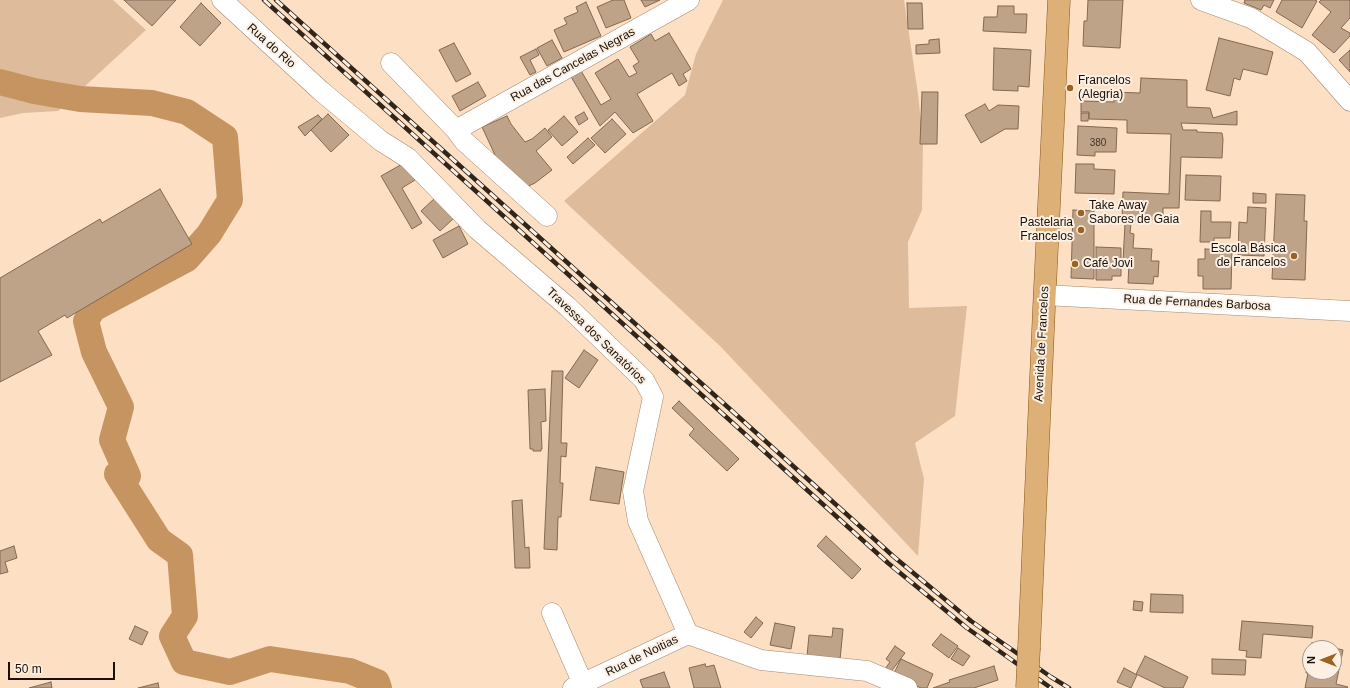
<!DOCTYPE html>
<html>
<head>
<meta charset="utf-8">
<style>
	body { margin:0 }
	#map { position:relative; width:1350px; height:688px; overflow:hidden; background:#fddfc3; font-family:Arial,sans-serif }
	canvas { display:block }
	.north { position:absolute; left:1302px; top:640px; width:40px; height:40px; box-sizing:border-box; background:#fcf0e4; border:1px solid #a2968c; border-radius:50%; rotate:270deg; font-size:11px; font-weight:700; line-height:16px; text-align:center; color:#1a1007 }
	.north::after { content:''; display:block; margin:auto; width:14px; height:18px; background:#9b631f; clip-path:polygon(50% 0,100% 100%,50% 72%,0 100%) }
	.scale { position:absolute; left:8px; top:662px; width:107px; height:18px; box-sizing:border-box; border:2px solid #1a1007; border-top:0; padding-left:5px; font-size:12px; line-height:14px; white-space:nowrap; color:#1a1007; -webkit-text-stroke:3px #fcf0e4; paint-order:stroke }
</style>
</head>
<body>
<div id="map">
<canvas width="1350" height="688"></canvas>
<div class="north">N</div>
<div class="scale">50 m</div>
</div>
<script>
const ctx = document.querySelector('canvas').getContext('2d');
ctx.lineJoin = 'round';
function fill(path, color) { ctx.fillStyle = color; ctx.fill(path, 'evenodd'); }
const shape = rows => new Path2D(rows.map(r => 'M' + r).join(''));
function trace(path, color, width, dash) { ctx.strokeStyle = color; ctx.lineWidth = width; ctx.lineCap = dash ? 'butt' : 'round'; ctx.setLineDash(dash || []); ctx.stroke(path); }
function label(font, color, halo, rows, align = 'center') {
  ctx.font = font + ' Arial,sans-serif'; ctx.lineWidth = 4; ctx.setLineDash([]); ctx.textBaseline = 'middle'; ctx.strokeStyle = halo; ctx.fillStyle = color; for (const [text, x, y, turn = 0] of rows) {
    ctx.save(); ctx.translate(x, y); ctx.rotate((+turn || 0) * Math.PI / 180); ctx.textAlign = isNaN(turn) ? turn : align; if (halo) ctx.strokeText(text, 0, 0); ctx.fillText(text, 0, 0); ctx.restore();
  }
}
fill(shape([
	[0,0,113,0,146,30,58,111,23,113,0,118],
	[723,0,904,0,918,94,923,140,922,210,908,242,909,308,967,306,955,416,915,443,924,479,918,556,721,347,564,201,685,95,696,54]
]), '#debc9b');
trace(shape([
	[0,82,34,91,80,99,152,103,187,112,225,137,230,200,209,234,187,259,93,309,86,321,94,352,121,407,112,440,128,476,117,474,159,540,180,555,185,616,172,636,184,662,230,672,270,659,350,671,377,682,379,688]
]), '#c69461', 26);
const building = shape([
	[124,0,176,0,152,26,124,0],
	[613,0,624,0,631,18,606,28,597,7,613,0],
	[641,0,660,0,645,7,641,0],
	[1088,0,1123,0,1120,48,1083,46,1084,21,1087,21,1088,0],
	[1245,0,1274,0,1270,8,1264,5,1261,10,1244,3,1245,0],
	[1282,0,1315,0,1317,1,1302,28,1276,12,1282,0],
	[1321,0,1349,0,1350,1,1350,18,1341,28,1350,33,1350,36,1334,53,1312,35,1331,12,1319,2,1321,0],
	[586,2,601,36,564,52,554,30,567,24,564,18,578,12,576,7,586,2],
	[201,3,221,23,200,46,180,27,201,3],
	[907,3,922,3,923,29,908,29,907,3],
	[998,6,1014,6,1014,14,1027,14,1026,33,983,31,984,17,997,17,998,6],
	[669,33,691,69,683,74,687,81,679,86,672,73,637,94,653,121,633,133,615,112,600,126,570,75,580,69,601,105,611,99,595,73,618,59,629,77,637,73,633,66,639,62,630,47,651,34,655,41,669,33],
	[1219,38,1273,52,1267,75,1243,69,1240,80,1234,78,1230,96,1206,90,1219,38],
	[939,39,940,53,916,54,916,45,929,44,929,40,939,39],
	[552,40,562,58,547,66,537,48,552,40],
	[454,43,471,74,456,82,439,50,454,43],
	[994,48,1031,50,1029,87,1018,86,1018,91,993,90,994,48],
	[536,49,539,55,530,60,536,72,530,75,520,57,536,49],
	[1350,50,1350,72,1339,60,1350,50],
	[1141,78,1187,80,1187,107,1210,108,1213,118,1237,111,1237,125,1181,123,1183,130,1197,130,1197,132,1222,133,1223,139,1222,158,1181,157,1179,208,1163,208,1163,217,1147,221,1122,220,1123,192,1169,194,1171,134,1127,133,1127,120,1089,119,1089,112,1081,112,1081,101,1114,102,1114,92,1140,93,1141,78],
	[478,82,486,96,460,111,452,96,478,82],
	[922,92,938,92,937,144,920,144,922,92],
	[985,104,989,111,998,105,1019,106,1018,129,1005,129,981,143,965,115,985,104],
	[584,112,588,119,579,125,575,117,584,112],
	[1081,113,1089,113,1088,121,1081,121,1081,113],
	[328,114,349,135,331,152,311,130,328,114],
	[318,115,322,119,305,136,298,127,318,115],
	[507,116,511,124,525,142,532,139,545,128,552,137,536,151,552,170,535,183,524,188,492,157,495,155,482,127,507,116],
	[564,116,578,132,562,146,548,130,564,116],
	[612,119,626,134,605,153,591,138,612,119],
	[1078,126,1117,128,1116,152,1095,152,1095,156,1077,155,1078,126],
	[588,138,595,145,573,164,567,157,588,138],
	[404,163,415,180,402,188,422,223,412,229,381,176,404,163],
	[1076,164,1094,164,1094,169,1115,170,1114,194,1075,193,1076,164],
	[1186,175,1221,176,1220,201,1185,200,1186,175],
	[160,189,192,244,67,318,65,315,38,331,52,355,0,382,0,278,100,219,102,223,160,189],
	[1253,193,1266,194,1266,203,1253,203,1253,193],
	[1276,194,1305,195,1304,221,1307,221,1305,280,1272,279,1276,194],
	[435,198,454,218,440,231,421,211,435,198],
	[1248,207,1266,208,1264,256,1238,255,1239,222,1247,223,1248,207],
	[1073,210,1094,211,1094,279,1071,278,1073,210],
	[1201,211,1211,211,1211,222,1231,222,1230,238,1214,238,1214,242,1200,242,1201,211],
	[1125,223,1131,223,1130,233,1134,234,1133,248,1152,249,1151,261,1159,261,1158,277,1154,276,1153,284,1128,283,1129,263,1123,262,1125,223],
	[459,226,468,244,443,258,433,240,459,226],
	[1096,247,1121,248,1121,276,1112,276,1112,280,1096,280,1096,247],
	[1205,249,1232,250,1231,289,1203,289,1203,276,1198,276,1198,259,1205,259,1205,249],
	[584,350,598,360,579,388,565,378,584,350],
	[552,371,563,371,561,443,567,443,566,457,561,456,560,483,563,483,561,517,558,517,557,550,544,549,552,371],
	[545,389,546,421,541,422,542,449,541,449,541,451,533,451,533,449,530,449,528,390,545,389],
	[679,401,739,459,727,471,689,435,694,429,672,408,679,401],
	[596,467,624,472,619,504,590,500,596,467],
	[522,500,525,548,529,547,530,568,515,568,512,501,522,500],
	[826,536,861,569,852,579,817,546,826,536],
	[14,546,17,558,5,562,8,572,0,574,0,551,14,546],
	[1151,594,1183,595,1183,613,1150,612,1151,594],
	[1134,601,1143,602,1142,611,1133,610,1134,601],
	[756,617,763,623,751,638,744,632,756,617],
	[1242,621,1313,626,1312,638,1263,634,1261,658,1246,657,1247,651,1239,650,1242,621],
	[775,623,795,627,791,649,770,645,775,623],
	[135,626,148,632,142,645,129,639,135,626],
	[833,628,843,629,840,660,807,656,809,635,832,637,833,628],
	[941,634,958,646,949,658,932,645,941,634],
	[1312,643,1343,650,1336,684,1348,687,1347,688,1305,688,1308,673,1306,673,1310,654,1310,672,1334,672,1334,648,1311,648,1312,643],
	[895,646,905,653,890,673,885,669,890,662,886,659,895,646],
	[958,648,970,656,963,666,951,659,958,648],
	[1145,656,1188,677,1183,688,1165,688,1136,674,1145,656],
	[901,659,933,674,927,688,921,688,893,675,901,659],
	[1212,659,1246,660,1245,675,1212,674,1212,659],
	[705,664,706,667,714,665,721,688,694,688,689,668,705,664],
	[994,666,998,680,974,688,933,688,950,682,949,680,994,666],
	[1124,668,1137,675,1131,688,1117,682,1124,668],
	[664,672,670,688,643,688,640,680,664,672],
	[51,682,52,688,29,688,51,682],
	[158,683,159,688,138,688,158,683]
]);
fill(building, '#bfa389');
trace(building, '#836950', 1);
const minor = shape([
	[222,0,321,91,381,141,408,158,477,229,568,307,644,380,653,397,633,491,638,521,688,634,761,660,867,671,907,688],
	[1201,0,1251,18,1307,52,1350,101],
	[391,63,456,130,464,141,547,216],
	[456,130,689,0],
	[1044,295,1350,311],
	[552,613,583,684],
	[573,688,688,634]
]);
const major = shape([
	[1029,648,1044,308,1059,0]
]);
trace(minor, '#a4896f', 21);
trace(major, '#8a5615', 23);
trace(minor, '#fff', 20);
trace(major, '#ddb077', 22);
const rail = shape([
	[264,0,888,563,967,628,1051,688],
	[276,0,893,556,971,621,1051,677,1069,688]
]);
trace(rail, '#31251a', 4.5);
trace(rail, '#fcf0e4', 3, [9]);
const majorBridge = shape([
	[1027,688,1029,648]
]);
trace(majorBridge, '#8a5615', 23, []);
trace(majorBridge, '#ddb077', 22);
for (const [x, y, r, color] of [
	[1070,88,4,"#9b631f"],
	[1081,213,4,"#9b631f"],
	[1081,230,4,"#9b631f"],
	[1294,256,4,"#9b631f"],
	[1075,264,4,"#9b631f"]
]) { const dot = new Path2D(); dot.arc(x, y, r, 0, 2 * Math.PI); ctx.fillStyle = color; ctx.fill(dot); trace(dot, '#fcf0e4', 1.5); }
label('10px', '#433528', null, [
	["380",1098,143]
]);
label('12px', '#1a1007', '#fcf0e4', [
	["Rua do Rio",271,46,42],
	["Rua das Cancelas Negras",573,65,-29],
	["Rua de Fernandes Barbosa",1197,303,3],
	["Travessa dos Sanatórios",596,336,44],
	["Avenida de Francelos",1042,344,-87],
	["Rua de Noitias",642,656,-26]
]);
label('12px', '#1a1007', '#fcf0e4', [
	["Francelos",1078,81],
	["(Alegria)",1078,95],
	["Take Away",1089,206],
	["Sabores de Gaia",1089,220],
	["Pastelaria",1073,223,"right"],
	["Francelos",1073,237,"right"],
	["Escola Básica",1286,249,"right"],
	["de Francelos",1286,263,"right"],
	["Café Jovi",1083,264]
], 'left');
</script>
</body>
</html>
